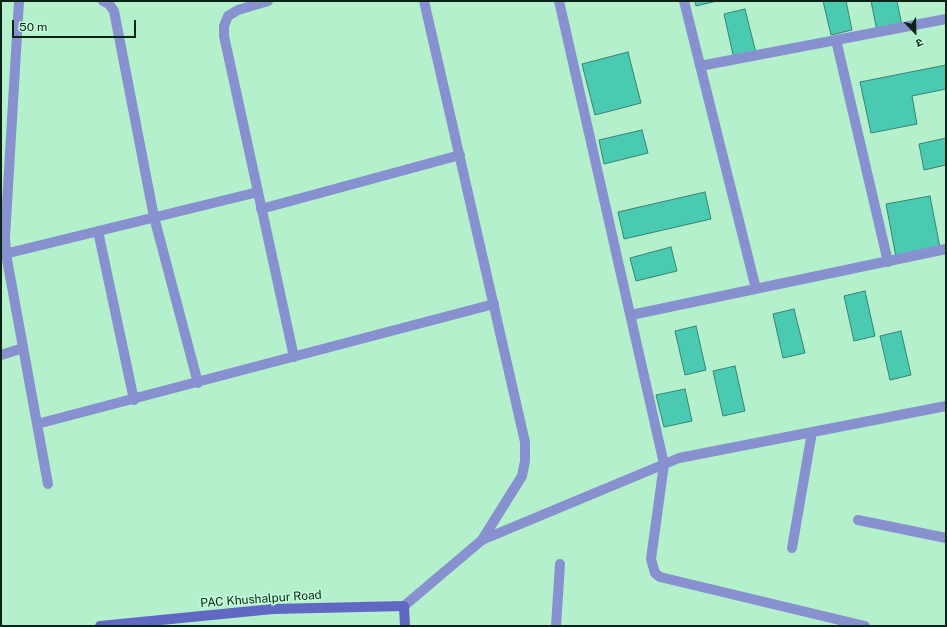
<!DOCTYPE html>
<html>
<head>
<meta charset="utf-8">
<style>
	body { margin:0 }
	#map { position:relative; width:947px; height:627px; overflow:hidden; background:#b4f0cc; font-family:"Public Sans","Noto Sans Devanagari",sans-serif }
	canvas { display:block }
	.frame { position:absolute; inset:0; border:2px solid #0c2417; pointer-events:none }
	.north { position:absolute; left:895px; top:12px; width:40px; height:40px; -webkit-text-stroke:3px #c1fdd9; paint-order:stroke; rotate:157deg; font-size:11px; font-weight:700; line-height:16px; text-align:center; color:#0c2417 }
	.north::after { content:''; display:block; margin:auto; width:14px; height:18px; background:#0c2417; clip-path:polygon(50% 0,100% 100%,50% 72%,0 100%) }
	.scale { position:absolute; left:12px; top:20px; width:124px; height:18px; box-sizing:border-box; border:2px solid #0c2417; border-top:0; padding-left:5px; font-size:12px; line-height:14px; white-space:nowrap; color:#0c2417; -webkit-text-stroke:3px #c1fdd9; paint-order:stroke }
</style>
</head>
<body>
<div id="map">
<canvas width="947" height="627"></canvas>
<div class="frame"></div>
<div class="north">उ</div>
<div class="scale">50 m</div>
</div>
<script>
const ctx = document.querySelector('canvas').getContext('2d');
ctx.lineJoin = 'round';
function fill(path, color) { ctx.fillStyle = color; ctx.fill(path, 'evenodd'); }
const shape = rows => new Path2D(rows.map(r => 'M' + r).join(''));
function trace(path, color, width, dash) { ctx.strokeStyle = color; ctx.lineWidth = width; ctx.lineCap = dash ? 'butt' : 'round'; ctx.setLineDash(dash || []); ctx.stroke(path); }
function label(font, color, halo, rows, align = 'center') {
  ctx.font = font + ' "Public Sans",sans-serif'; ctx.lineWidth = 3.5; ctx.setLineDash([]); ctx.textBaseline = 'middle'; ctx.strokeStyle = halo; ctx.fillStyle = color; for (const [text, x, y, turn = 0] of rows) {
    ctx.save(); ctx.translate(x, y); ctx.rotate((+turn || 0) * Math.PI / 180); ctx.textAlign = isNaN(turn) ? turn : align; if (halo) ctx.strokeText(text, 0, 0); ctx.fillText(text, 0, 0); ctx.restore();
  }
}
const building = shape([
	[695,1,717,1,696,6,695,1],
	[823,1,846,1,852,30,831,35,823,1],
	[871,1,897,1,902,26,877,31,871,1],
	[745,9,756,53,734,59,724,14,745,9],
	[628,52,641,103,595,115,582,64,628,52],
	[946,65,946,89,912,96,917,124,871,133,860,82,946,65],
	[642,130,648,153,604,164,599,140,642,130],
	[946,138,946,165,924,170,919,144,946,138],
	[705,192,711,219,624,239,618,212,705,192],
	[930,196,940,248,896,257,886,204,930,196],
	[671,247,677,271,636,281,630,258,671,247],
	[865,291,875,336,854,341,844,296,865,291],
	[794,309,805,353,783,358,773,314,794,309],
	[696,326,706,370,685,375,675,331,696,326],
	[901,331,911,375,890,380,880,336,901,331],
	[735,366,745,411,723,416,713,371,735,366],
	[685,389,692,421,664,427,656,395,685,389]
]);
fill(building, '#4acab1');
trace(building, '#388374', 1);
trace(shape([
	[19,1,5,238,6,254,48,484],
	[103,1,109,4,114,11,154,217,198,383],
	[268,1,238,10,228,16,224,26,224,36,294,357],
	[559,1,664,464,651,559,655,573,660,577,865,626],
	[684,1,756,289],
	[836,40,888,262],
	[700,66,946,19],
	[261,209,460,155],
	[98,231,134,400],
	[1,255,258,192],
	[631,315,946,249],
	[1,355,23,348],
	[37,424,494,304],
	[858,520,946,538],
	[482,540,679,458,946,406],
	[792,548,812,432],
	[556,626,560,564]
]), '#8891d0', 10);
trace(shape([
	[404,606,482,540,522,476,525,461,525,442,424,1]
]), '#8891d0', 10);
trace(shape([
	[100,626,273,609,404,606,405,626]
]), '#6168c4', 10);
label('12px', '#0c2417', '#c1fdd9', [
	["PAC Khushalpur Road",261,599,-4]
]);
</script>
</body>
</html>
